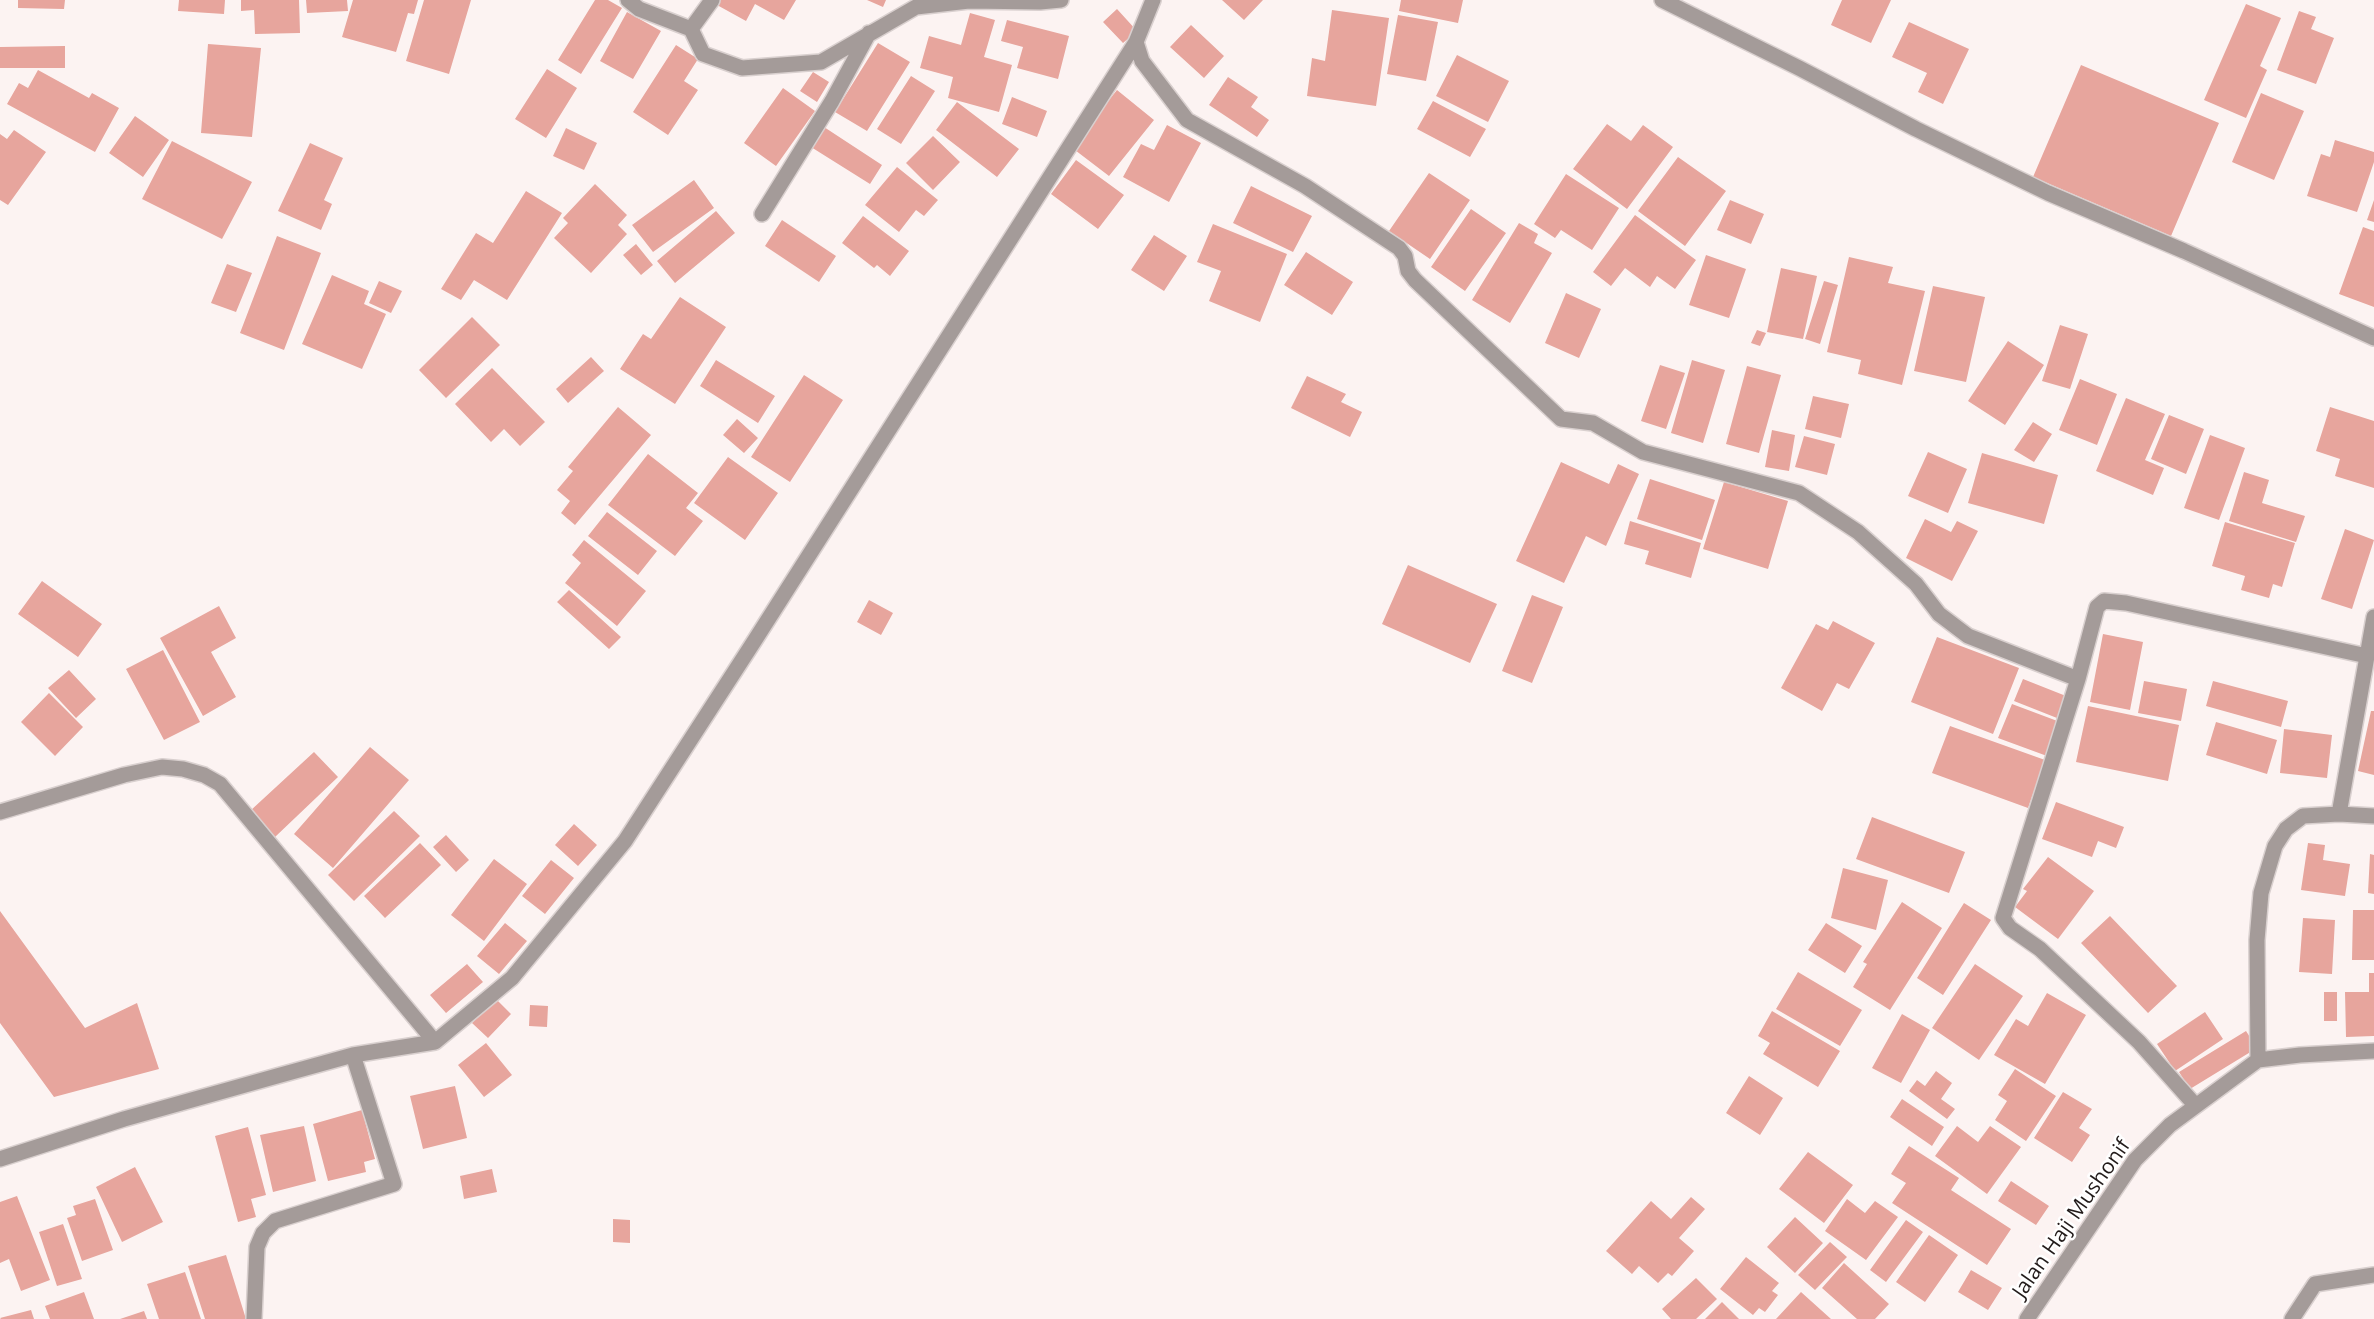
<!DOCTYPE html>
<html>
<head>
<meta charset="utf-8">
<style>
	body { margin:0 }
	canvas { display:block; background:#fcf3f2 }
</style>
</head>
<body>
<canvas width="2374" height="1319"></canvas>
<script>
const ctx = document.querySelector('canvas').getContext('2d');
ctx.lineJoin = 'round';
function fill(path, color) { ctx.fillStyle = color; ctx.fill(path, 'evenodd'); }
const shape = rows => new Path2D(rows.map(r => 'M' + r).join(''));
function trace(path, color, width, dash) { ctx.strokeStyle = color; ctx.lineWidth = width; ctx.lineCap = dash ? 'butt' : 'round'; ctx.setLineDash(dash || []); ctx.stroke(path); }
function label(font, color, halo, rows, align = 'center') {
  ctx.font = font + ' "Open Sans",sans-serif'; ctx.lineWidth = 5; ctx.setLineDash([]); ctx.textBaseline = 'middle'; ctx.strokeStyle = halo; ctx.fillStyle = color; for (const [text, x, y, turn = 0] of rows) {
    ctx.save(); ctx.translate(x, y); ctx.rotate((+turn || 0) * Math.PI / 180); ctx.textAlign = isNaN(turn) ? turn : align; if (halo) ctx.strokeText(text, 0, 0); ctx.fillText(text, 0, 0); ctx.restore();
  }
}
fill(shape([
	[18,0,65,0,64,9,18,8],
	[179,0,225,0,224,14,178,11],
	[241,0,299,0,300,33,255,34,254,10,241,11],
	[306,0,347,0,348,11,307,13],
	[353,0,418,0,414,14,408,13,396,52,342,37],
	[424,0,471,0,449,74,406,61],
	[595,0,608,0,622,8,581,74,558,60],
	[720,0,796,0,784,20,755,4,746,21,717,5],
	[867,0,886,0,883,7],
	[1222,0,1263,0,1244,20],
	[1401,0,1463,0,1458,23,1399,11],
	[1842,0,1891,0,1871,43,1831,25],
	[2246,4,2281,18,2260,66,2267,70,2246,118,2204,100],
	[1117,9,1137,31,1123,43,1103,22],
	[1332,10,1389,18,1376,106,1307,96,1312,58,1325,61],
	[2299,11,2316,17,2311,29,2334,38,2316,84,2277,70],
	[627,12,661,31,633,79,600,61],
	[970,13,995,20,984,57,1012,65,999,112,948,98,953,77,920,68,929,36,961,45],
	[1398,15,1438,22,1426,81,1387,74],
	[1007,20,1069,36,1058,79,1017,68,1023,47,1001,41],
	[1909,22,1969,49,1943,104,1918,92,1927,73,1892,57],
	[1191,25,1224,56,1204,78,1170,47],
	[878,43,910,62,867,131,835,112],
	[208,44,261,48,252,137,201,133],
	[676,45,698,59,684,81,698,90,668,135,633,112],
	[65,46,65,68,0,68,0,47],
	[1457,55,1509,81,1488,122,1436,96],
	[2081,65,2219,123,2171,236,2033,177],
	[547,69,577,88,546,138,515,119],
	[38,70,89,98,92,93,119,108,95,152,7,104,19,83,28,88],
	[813,72,829,82,817,102,800,91],
	[911,76,935,91,901,144,877,129],
	[1228,77,1258,97,1251,107,1269,120,1257,137,1209,105],
	[783,88,815,111,776,166,744,143],
	[1117,90,1154,120,1109,176,1071,147],
	[2261,93,2304,111,2274,180,2232,162],
	[1012,97,1047,111,1037,137,1002,124],
	[1433,101,1486,129,1470,157,1417,129],
	[957,102,1019,149,997,177,936,130],
	[135,116,169,140,143,177,109,153],
	[1607,124,1631,141,1643,125,1673,147,1627,209,1573,169],
	[1167,125,1201,143,1169,202,1123,177,1141,144,1154,150],
	[824,127,882,165,870,184,811,147],
	[566,128,597,143,584,170,553,156],
	[14,130,46,152,8,205,0,200,0,134,7,139],
	[933,136,960,162,933,190,906,163],
	[2335,140,2374,152,2374,162,2357,212,2307,196,2321,154,2330,157],
	[172,141,252,182,222,239,142,199],
	[310,143,343,158,324,200,332,204,321,230,278,211],
	[1678,157,1726,191,1685,246,1638,211],
	[1076,160,1124,195,1098,229,1051,194],
	[897,167,938,200,924,216,916,210,899,232,865,205],
	[1429,173,1470,200,1430,259,1389,231],
	[1566,174,1619,208,1592,250,1561,230,1555,238,1534,224],
	[694,180,714,208,653,252,632,225],
	[595,184,627,215,618,225,627,234,591,273,554,238,568,223,563,218],
	[1251,186,1312,216,1293,252,1233,223],
	[526,191,562,213,507,300,474,280,461,300,441,289,476,233,493,243],
	[1730,200,1764,214,1751,244,1717,230],
	[2374,200,2374,222,2367,220],
	[1471,209,1506,233,1465,291,1431,267],
	[716,211,735,233,675,283,657,261],
	[1635,215,1696,260,1675,289,1657,276,1650,287,1625,268,1611,286,1593,272],
	[863,216,909,251,890,276,877,265,874,268,842,243],
	[782,220,836,256,819,282,765,246],
	[1519,223,1538,234,1534,243,1552,253,1510,323,1472,300],
	[1213,224,1287,254,1260,322,1209,301,1221,271,1197,262],
	[2363,227,2374,231,2374,307,2339,294],
	[1154,235,1187,256,1164,291,1131,270],
	[277,236,321,253,284,350,240,333],
	[636,244,653,265,641,275,623,255],
	[1306,252,1353,282,1332,315,1284,285],
	[1706,255,1746,269,1729,318,1689,305],
	[1849,257,1893,267,1888,283,1925,291,1902,385,1858,374,1861,360,1827,352],
	[227,264,252,273,236,312,211,303],
	[1781,268,1817,276,1803,339,1767,332],
	[332,275,369,291,364,304,386,314,362,369,302,344],
	[379,281,402,291,391,313,369,303],
	[1824,281,1838,285,1820,344,1805,339],
	[1933,286,1985,297,1966,382,1914,371],
	[1566,293,1601,309,1579,358,1545,343],
	[680,297,726,327,675,404,620,369,643,334,651,339],
	[472,317,500,345,446,398,419,370],
	[2060,325,2088,334,2070,389,2042,381],
	[1757,330,1766,333,1760,346,1751,343],
	[2008,341,2044,365,2005,425,1968,401],
	[591,357,604,371,568,403,556,389],
	[716,360,775,396,758,423,700,386],
	[1692,360,1725,370,1703,443,1671,433],
	[1660,365,1685,373,1666,429,1641,421],
	[1747,366,1781,375,1759,453,1726,444],
	[492,368,545,422,520,446,504,429,491,442,455,404],
	[804,375,843,400,790,482,751,457],
	[1307,376,1346,394,1341,402,1362,412,1350,437,1291,408],
	[2080,379,2117,394,2097,445,2059,430],
	[1813,396,1849,404,1841,438,1805,429],
	[2126,398,2165,414,2145,460,2164,468,2153,495,2096,471],
	[618,407,651,435,575,525,561,513,570,501,557,490,573,471,568,467],
	[2330,407,2374,421,2374,488,2335,476,2340,459,2316,451],
	[2169,415,2204,429,2186,474,2151,459],
	[737,419,758,438,744,453,723,435],
	[2033,422,2052,434,2034,462,2014,450],
	[1772,430,1795,435,1789,471,1765,467],
	[2210,435,2245,448,2219,520,2184,508],
	[1804,436,1835,444,1827,475,1795,467],
	[1928,452,1967,469,1948,513,1908,496],
	[1982,453,2058,475,2044,524,1968,503],
	[648,454,698,493,686,508,703,521,675,556,608,505],
	[728,457,778,493,745,540,694,503],
	[1561,462,1609,484,1618,464,1639,474,1606,546,1586,536,1564,583,1516,561],
	[2244,472,2269,480,2262,503,2305,516,2296,542,2229,521],
	[1650,479,1715,500,1702,540,1637,519],
	[1724,482,1788,501,1768,569,1703,549],
	[607,512,657,551,638,575,588,536],
	[1925,519,1951,532,1957,521,1978,531,1952,581,1906,558],
	[1630,521,1701,543,1691,578,1645,564,1649,551,1624,544],
	[2225,522,2295,543,2282,587,2273,584,2269,598,2241,590,2245,576,2212,566],
	[2345,529,2374,540,2352,609,2321,599],
	[584,540,646,591,617,626,565,583,581,563,572,555],
	[1408,565,1497,604,1470,663,1382,624],
	[42,581,102,624,78,657,18,614],
	[569,590,621,637,609,649,557,602],
	[1532,595,1563,607,1532,683,1502,671],
	[869,600,893,613,881,635,857,622],
	[219,606,236,638,211,652,236,697,203,716,160,638],
	[1833,621,1875,643,1849,689,1837,683,1822,711,1781,688,1816,624,1828,630],
	[2103,634,2143,642,2130,710,2090,702],
	[1937,637,2019,668,1993,734,1911,702],
	[163,650,200,722,164,740,126,669],
	[69,670,96,699,76,718,48,688],
	[2023,679,2066,696,2057,718,2014,701],
	[2144,681,2187,689,2181,721,2138,713],
	[2213,681,2288,701,2281,727,2206,706],
	[49,693,83,727,55,756,21,722],
	[2012,704,2060,722,2047,756,1998,738],
	[2088,706,2179,725,2168,781,2076,762],
	[2371,711,2374,711,2374,775,2358,771],
	[2216,722,2277,740,2267,774,2206,755],
	[1950,726,2045,760,2028,808,1932,773],
	[2284,729,2332,735,2327,778,2280,773],
	[370,747,409,780,333,868,294,834],
	[314,752,338,777,275,837,250,811],
	[2056,802,2124,827,2116,848,2098,841,2092,857,2042,839],
	[394,811,420,836,354,901,328,875],
	[1872,817,1965,852,1949,893,1856,859],
	[574,824,597,845,578,866,555,845],
	[446,835,469,860,456,872,433,847],
	[420,843,441,865,385,918,364,896],
	[2308,843,2325,845,2323,860,2350,864,2345,896,2301,890],
	[2370,854,2374,855,2374,894,2368,893],
	[2048,857,2094,891,2058,939,2015,907,2027,891,2023,889],
	[494,859,527,884,484,941,451,915],
	[551,860,574,878,545,914,522,896],
	[1843,868,1888,880,1876,930,1831,918],
	[1902,902,1942,928,1890,1010,1853,987,1867,964,1863,962],
	[1964,903,1991,920,1943,995,1917,978],
	[2353,910,2374,910,2374,960,2352,960],
	[0,911,85,1028,137,1003,159,1069,54,1097,0,1023],
	[2110,916,2177,986,2148,1013,2081,943],
	[2303,918,2335,920,2332,974,2299,972],
	[505,923,527,941,499,974,477,956],
	[1826,923,1862,946,1845,973,1808,950],
	[467,964,483,982,446,1013,430,995],
	[1975,964,2023,996,1979,1060,1932,1028],
	[1798,972,1862,1010,1840,1046,1776,1009],
	[2369,973,2374,973,2374,1036,2346,1037,2345,992,2369,992],
	[2324,992,2337,992,2337,1021,2324,1021],
	[2047,993,2086,1015,2045,1084,1994,1055,2016,1019,2028,1026],
	[496,999,511,1014,488,1038,472,1023],
	[530,1005,548,1006,547,1027,529,1026],
	[1772,1011,1840,1051,1818,1087,1763,1054,1770,1043,1758,1036],
	[2205,1012,2223,1039,2175,1071,2157,1044],
	[1902,1014,1930,1030,1901,1083,1872,1068],
	[2246,1031,2257,1048,2190,1089,2179,1072],
	[486,1043,512,1075,484,1097,458,1065],
	[2015,1069,2056,1096,2026,1141,1995,1120,2007,1101,1998,1095],
	[1936,1071,1952,1083,1941,1099,1955,1109,1947,1119,1909,1091,1917,1080,1925,1086],
	[1749,1076,1783,1098,1760,1135,1726,1113],
	[455,1086,467,1138,423,1149,410,1096],
	[2063,1092,2092,1109,2079,1128,2090,1135,2072,1162,2034,1138],
	[1902,1099,1944,1127,1932,1146,1890,1117],
	[362,1110,375,1159,364,1162,366,1172,328,1181,313,1124],
	[304,1126,316,1181,273,1192,260,1135],
	[1957,1126,1978,1142,1990,1126,2021,1147,1987,1194,1935,1156],
	[248,1127,266,1195,251,1199,256,1217,238,1222,215,1136],
	[1909,1146,1959,1178,1951,1190,2011,1229,1987,1265,1892,1203,1906,1183,1891,1174],
	[1808,1152,1853,1185,1824,1223,1779,1189],
	[135,1167,163,1222,122,1242,96,1187],
	[492,1169,497,1192,464,1199,460,1176],
	[2011,1181,2049,1206,2036,1225,1998,1201],
	[17,1196,50,1280,21,1291,9,1259,0,1263,0,1202],
	[1691,1197,1705,1209,1679,1238,1694,1251,1672,1276,1668,1273,1658,1283,1639,1266,1632,1274,1606,1251,1651,1201,1671,1219],
	[95,1199,113,1250,82,1261,67,1218,76,1215,73,1206],
	[1847,1199,1865,1213,1875,1201,1898,1217,1866,1260,1825,1231],
	[1795,1217,1823,1243,1795,1273,1767,1247],
	[613,1219,630,1220,630,1243,613,1242],
	[1906,1220,1923,1232,1886,1282,1870,1270],
	[63,1224,82,1279,57,1286,39,1232],
	[1929,1235,1958,1255,1925,1302,1896,1282],
	[1830,1242,1847,1257,1815,1290,1798,1275],
	[226,1255,246,1319,205,1319,188,1266],
	[1746,1257,1779,1283,1772,1291,1778,1295,1765,1312,1759,1308,1753,1315,1720,1289],
	[1844,1263,1889,1304,1875,1319,1857,1319,1822,1288],
	[1971,1270,2002,1288,1988,1310,1958,1292],
	[185,1272,201,1319,159,1319,147,1284],
	[1696,1278,1717,1299,1696,1319,1671,1319,1662,1309],
	[84,1292,94,1319,50,1319,45,1306],
	[1801,1292,1831,1319,1776,1319],
	[1722,1302,1739,1319,1705,1319],
	[31,1310,34,1319,1,1319,0,1318],
	[144,1311,147,1319,120,1319]
]), '#e7a59d');
const minor = shape([
	[628,0,639,9,691,29,703,54,742,68,821,62,916,7,969,1,1040,2,1061,0],
	[1662,0,1799,68,1916,129,2048,193,2184,251,2374,338],
	[691,29,712,0],
	[1136,42,1142,61,1187,120,1305,186,1399,248,1405,256,1408,271,1415,280,1561,419,1593,423,1643,452,1799,493,1858,532,1916,584,1939,614,1968,636,2078,679,2003,918,2010,928,2040,949,2139,1042,2195,1105],
	[762,214,832,101,869,33],
	[2078,679,2097,607,2104,601,2126,603,2367,656],
	[0,812,124,775,162,767,183,769,204,775,220,784,435,1042],
	[2339,814,2374,816],
	[2258,1060,2257,940,2261,893,2275,846,2286,829,2303,816,2339,814,2374,617],
	[0,1159,124,1119,277,1076,353,1055,435,1042,512,978,625,841,755,640,1136,42,1153,0],
	[254,1319,257,1247,263,1233,275,1221,394,1184,353,1055],
	[2027,1319,2135,1160,2170,1125,2258,1060,2300,1055,2374,1051],
	[2292,1319,2315,1284,2374,1275]
]);
trace(minor, '#d9d0cf', 18);
trace(minor, '#a49b99', 15);
label('21px', '#221b1a', '#fff', [
	["Jalan Haji Mushonif",2072,1219,-55]
]);
</script>
</body>
</html>
